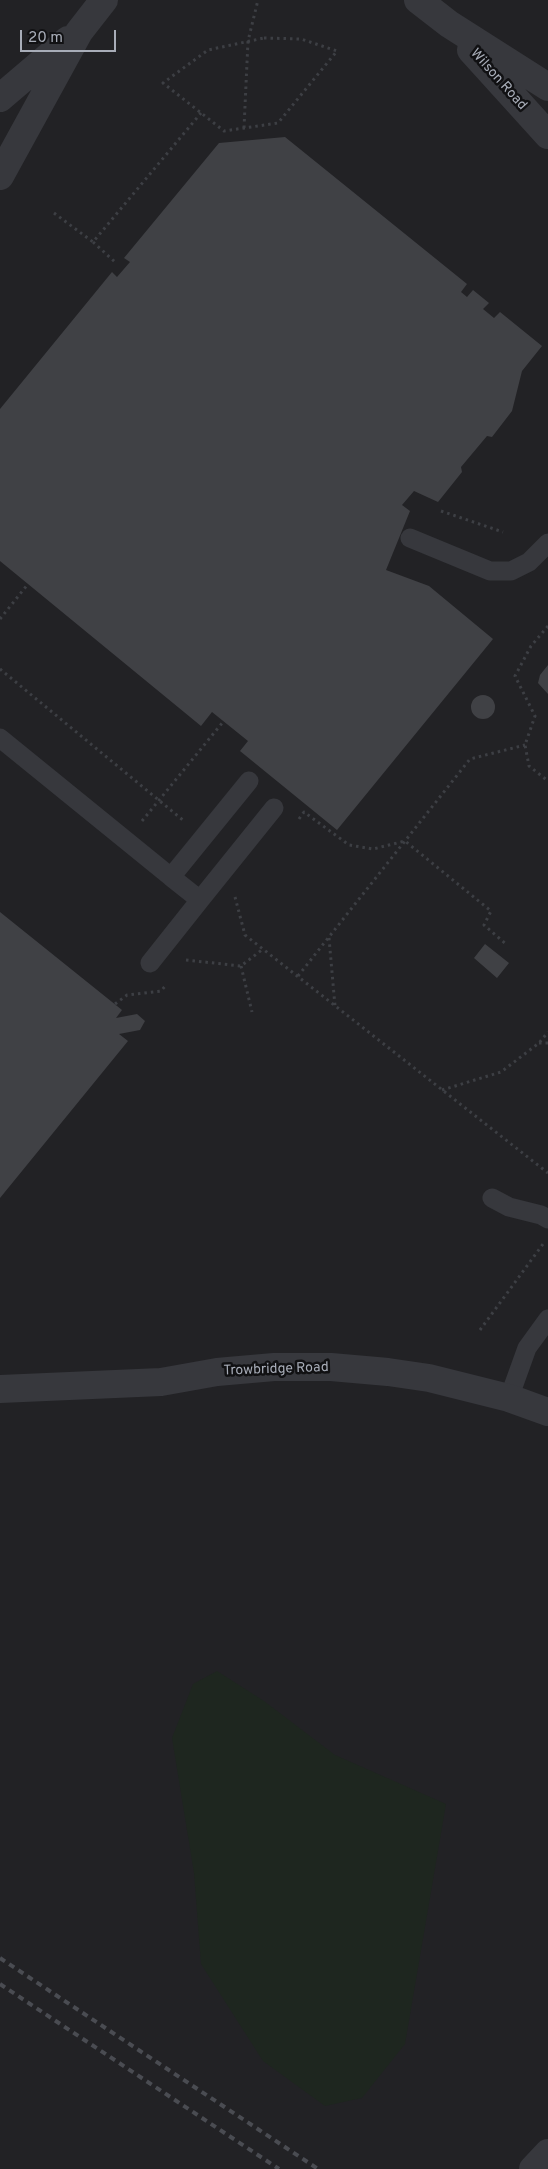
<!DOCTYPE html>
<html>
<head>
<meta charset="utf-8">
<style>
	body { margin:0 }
	#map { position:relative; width:548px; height:2169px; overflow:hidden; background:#161618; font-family:Overpass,sans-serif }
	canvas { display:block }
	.scale { position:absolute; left:20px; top:30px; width:96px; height:22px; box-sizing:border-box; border:2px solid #a8adb8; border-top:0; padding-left:6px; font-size:15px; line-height:18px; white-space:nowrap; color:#a8adb8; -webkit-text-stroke:4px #111113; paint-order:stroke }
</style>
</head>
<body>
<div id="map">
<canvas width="548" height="2169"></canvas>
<div class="scale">20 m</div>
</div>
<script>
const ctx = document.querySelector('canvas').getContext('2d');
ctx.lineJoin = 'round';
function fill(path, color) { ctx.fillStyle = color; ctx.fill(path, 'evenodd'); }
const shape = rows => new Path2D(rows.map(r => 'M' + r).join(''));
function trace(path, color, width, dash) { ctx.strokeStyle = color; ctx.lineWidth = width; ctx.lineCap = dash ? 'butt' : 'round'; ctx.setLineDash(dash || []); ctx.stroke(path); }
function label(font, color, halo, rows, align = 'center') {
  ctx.font = font + ' Overpass,sans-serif'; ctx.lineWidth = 5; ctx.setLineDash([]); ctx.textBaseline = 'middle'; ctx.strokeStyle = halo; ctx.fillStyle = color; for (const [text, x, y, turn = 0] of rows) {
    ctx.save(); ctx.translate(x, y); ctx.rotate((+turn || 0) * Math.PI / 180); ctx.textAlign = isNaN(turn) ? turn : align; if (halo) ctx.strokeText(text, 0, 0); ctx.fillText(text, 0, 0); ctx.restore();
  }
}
fill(shape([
	[0,0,548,0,548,2169,0,2169]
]), '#222225');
fill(shape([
	[217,1671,264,1701,335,1755,446,1804,405,2044,362,2098,325,2106,263,2061,201,1964,194,1873,172,1738,193,1684]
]), '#1e261f');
fill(shape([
	[285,137,467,284,461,292,467,297,473,290,489,303,483,309,494,318,500,312,542,346,522,371,512,411,492,437,487,436,461,467,462,472,438,502,414,491,402,505,410,511,386,570,429,586,493,639,337,830,240,751,248,741,212,712,201,726,0,561,0,409,112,272,117,277,130,262,124,258,219,143],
	[548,665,548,694,538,683,540,675],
	'471 707a12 12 0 1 1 24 0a12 12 0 1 1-24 0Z',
	[0,912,122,1010,116,1018,137,1014,145,1021,140,1030,119,1034,128,1041,0,1198],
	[485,944,509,963,497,978,474,958]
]), '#404145');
trace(shape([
	[264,38,301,39,337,51,278,123,224,131,163,83,208,50,264,38],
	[244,128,248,41,258,0],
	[54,213,93,242,201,113],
	[93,242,115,262],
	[441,511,503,532],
	[0,619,28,584],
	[548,626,531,646,515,676,535,716,525,745,529,766,548,781],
	[0,669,184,821],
	[299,819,304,812,349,845,373,849,405,841,491,911,484,925,507,945],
	[142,821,223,722],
	[235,897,245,935,548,1173],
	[329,938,335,1006],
	[186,960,241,966,263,949],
	[241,966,252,1012],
	[298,976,470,759,525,745],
	[115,1004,127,995,161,991,166,985],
	[539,1043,548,1043],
	[442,1090,501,1072,539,1043,548,1032],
	[480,1330,543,1244]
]), '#3d3f44', 3, [2.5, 4]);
trace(shape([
	[410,538,490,571,511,571,529,562,548,543],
	[0,738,171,877,249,781],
	[200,900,274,808],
	[150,963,200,900,171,877],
	[492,1198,509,1207,541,1215,548,1219],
	[509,1398,527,1348,548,1319]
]), '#37383d', 19);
trace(shape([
	[0,1389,161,1382,217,1372,274,1367,331,1367,388,1372,429,1378,509,1398,548,1412]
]), '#37383d', 28);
trace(shape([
	[418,0,449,24,548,87],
	[471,50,548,135],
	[0,98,68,40],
	[0,176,79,32,104,0],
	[533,2169,548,2153]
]), '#37383d', 28);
trace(shape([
	[0,1958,318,2169],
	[0,1984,279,2169]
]), '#4a4c52', 4, [6, 5]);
label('14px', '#a8adb8', '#111113', [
	["Wilson Road",498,80,48],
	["Trowbridge Road",276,1370,-2]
]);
</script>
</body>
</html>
